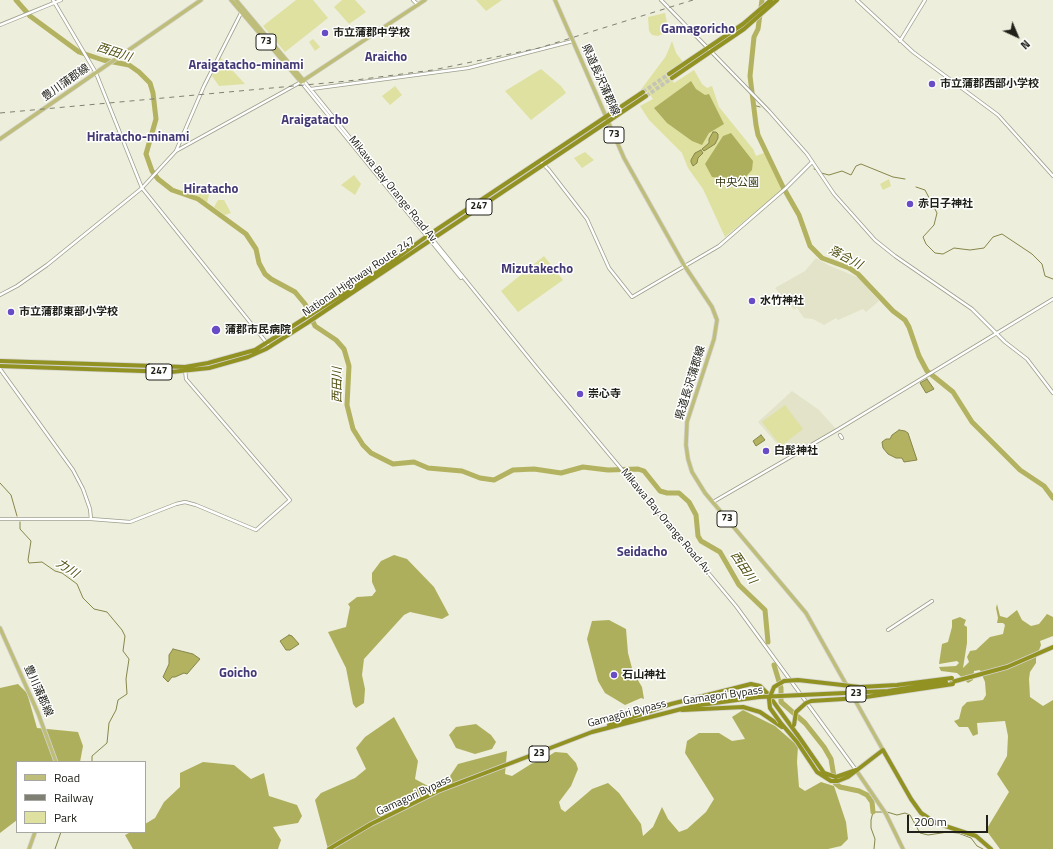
<!DOCTYPE html>
<html>
<head>
<meta charset="utf-8">
<style>
	body { margin:0 }
	#map { position:relative; width:1053px; height:849px; overflow:hidden; background:#edeedb; font-family:"Titillium Web",sans-serif }
	canvas { display:block }
	.legend { position:absolute; left:16px; top:761px; width:130px; height:72px; box-sizing:border-box; background:#fff; border:1px solid #a6a6a3; margin:0; padding:5px 7px; list-style:none; font-size:12px; color:#21211a }
	.legend li { display:flex; align-items:center; gap:8px; height:20px }
	.legend b { width:20px; border:1px solid #a6a6a3 }
	.north { position:absolute; left:997px; top:16px; width:40px; height:40px; -webkit-text-stroke:3px #fff; paint-order:stroke; rotate:136deg; font-size:11px; font-weight:700; line-height:16px; text-align:center; color:#21211a }
	.north::after { content:''; display:block; margin:auto; width:14px; height:18px; background:#21211a; clip-path:polygon(50% 0,100% 100%,50% 72%,0 100%) }
	.scale { position:absolute; left:907px; top:815px; width:81px; height:18px; box-sizing:border-box; border:2px solid #21211a; border-top:0; padding-left:5px; font-size:12px; line-height:14px; white-space:nowrap; color:#21211a; -webkit-text-stroke:3px #fff; paint-order:stroke }
</style>
</head>
<body>
<div id="map">
<canvas width="1053" height="849"></canvas>
<ul class="legend">
<li><b style="height:5px;background:#bebe7a"></b>Road</li>
<li><b style="height:5px;background:#7f8073"></b>Railway</li>
<li><b style="height:11px;background:#dfe1a1"></b>Park</li>
</ul>
<div class="north">N</div>
<div class="scale">200 m</div>
</div>
<script>
const ctx = document.querySelector('canvas').getContext('2d');
ctx.lineJoin = 'round';
function fill(path, color) { ctx.fillStyle = color; ctx.fill(path, 'evenodd'); }
const shape = rows => new Path2D(rows.map(r => 'M' + r).join(''));
function trace(path, color, width, dash) { ctx.strokeStyle = color; ctx.lineWidth = width; ctx.lineCap = dash ? 'butt' : 'round'; ctx.setLineDash(dash || []); ctx.stroke(path); }
function label(font, color, halo, rows, align = 'center') {
  ctx.font = font + ' "Titillium Web","Noto Sans JP",sans-serif'; ctx.lineWidth = 3; ctx.setLineDash([]); ctx.textBaseline = 'middle'; ctx.strokeStyle = halo; ctx.fillStyle = color; for (const [text, x, y, turn = 0] of rows) {
    ctx.save(); ctx.translate(x, y); ctx.rotate((+turn || 0) * Math.PI / 180); ctx.textAlign = isNaN(turn) ? turn : align; if (halo) ctx.strokeText(text, 0, 0); ctx.fillText(text, 0, 0); ctx.restore();
  }
}
fill(shape([
	[816,258,828,265,859,278,879,301,866,312,863,309,838,320,836,318,824,325,813,319,804,318,797,308,794,310,775,288,805,271],
	[792,391,819,410,837,430,794,456,785,446,779,446,758,422]
]), '#e2e3c8');
fill(shape([
	[296,0,313,0,328,18,285,52,263,26],
	[342,0,355,0,366,12,349,24,334,7],
	[476,0,502,0,486,11],
	[665,13,667,23,666,32,658,36,652,35,649,31,648,17],
	[313,39,320,47,315,51,309,42],
	[672,41,676,53,683,62,667,72,674,83,694,70,702,84,707,88,712,86,719,107,753,149,756,156,764,153,767,154,783,189,725,237,703,189,688,168,682,153,649,120,640,106,653,99,645,88,640,91,666,56],
	[220,58,221,58,245,84,219,86,212,76],
	[541,69,561,86,566,93,531,120,505,91],
	[395,86,402,95,390,105,382,96],
	[585,152,594,160,582,168,574,158],
	[354,175,361,184,355,195,341,185],
	[889,179,891,186,883,190,880,184],
	[205,186,209,195,207,203,194,195],
	[218,200,224,200,231,213,225,215,214,207],
	[544,256,563,280,518,312,501,291],
	[785,405,803,429,781,446,762,422]
]), '#dfe1a1');
fill(shape([
	[691,81,696,89,705,95,709,94,724,124,709,133,702,145,692,141,667,123,654,108],
	[731,133,753,161,752,170,741,182,712,177,705,164,723,136],
	[394,555,407,559,434,587,449,615,442,619,410,612,404,615,364,659,362,675,365,689,364,703,356,708,353,704,346,668,328,632,346,627,350,607,348,604,357,597,372,596,376,591,372,582,372,573,381,561],
	[997,604,1000,616,1007,618,1017,610,1022,620,1031,626,1039,624,1047,614,1053,617,1053,636,1040,641,1041,645,1036,658,1036,663,1030,672,1029,679,1030,697,1043,706,1053,700,1053,849,1000,849,986,830,1009,792,997,774,1007,756,1008,736,1005,721,977,723,978,734,973,736,968,727,959,727,954,721,959,719,962,707,967,702,983,700,986,695,985,682,980,670,974,671,973,680,968,683,957,673,941,671,939,667,956,666,959,663,957,661,939,664,942,644,948,642,952,627,952,620,960,617,966,620,964,625,967,627,967,643,963,668,969,662,967,657,970,651,976,650,990,637,1003,634,1005,625,1003,623,997,623,998,618,996,608],
	[609,620,626,629,628,653,633,672,642,687,644,699,641,698,625,705,605,693,598,681,587,639,592,621],
	[18,684,27,693,37,728,78,732,83,746,80,762,17,762,17,820,0,833,0,688],
	[743,710,775,726,798,746,797,762,799,787,805,791,821,782,834,786,846,822,848,839,841,846,828,849,328,849,315,800,321,793,355,778,366,769,356,748,365,737,394,717,418,761,415,779,426,785,438,787,448,779,458,764,507,751,505,774,512,776,531,764,544,759,555,752,567,753,576,763,578,769,571,786,559,802,561,809,565,812,592,789,608,783,619,793,641,824,643,836,653,827,662,807,668,819,679,832,687,829,706,812,714,799,685,753,687,741,699,733,719,733,732,741,745,739,732,717],
	[476,724,491,735,496,742,492,749,475,754,456,748,449,735,456,727],
	[203,762,234,765,251,779,264,773,269,796,297,805,302,816,298,823,273,827,281,840,278,849,133,849,125,835,131,832,145,832,145,824,155,818,164,802,180,787,180,773]
]), '#aeaf5c');
const water = shape([
	[713,132,716,132,718,134,718,138,715,144,704,151,702,149,709,143,709,139,713,132],
	[701,150,703,153,698,158,697,163,693,166,691,162,691,160,695,153,701,150],
	[927,379,934,389,926,393,920,383,927,379],
	[899,430,905,431,908,433,917,460,904,462,902,458,896,458,888,454,883,448,882,442,886,439,890,439,892,435,899,430],
	[761,435,765,440,756,446,753,441,761,435],
	[289,635,292,636,299,644,290,650,286,650,280,641,289,635],
	[173,649,193,654,200,659,187,674,184,673,175,677,172,677,168,682,163,677,169,664,169,655,173,649]
]);
fill(water, '#b2b260');
trace(water, '#86864b', 1);
trace(shape([
	[753,105,760,107],
	[814,169,817,170],
	[821,173,829,175,842,171,851,175,856,166,861,164,893,177,905,179],
	[916,187,925,190,937,213,934,225,923,237,926,244,935,253,943,254,954,248,970,250,984,248,993,237,1002,234,1032,254,1042,264,1045,276,1053,279],
	[0,483,11,495,17,516],
	[20,522,20,529,31,541,28,560,29,563,42,562,55,571,62,573,77,584,83,598,94,609,107,612,122,630,125,636,123,651,129,659,126,679,127,694,118,700,116,710,109,723,107,743,92,756,92,762],
	[887,812,897,815,905,813,910,815,920,833,928,835,948,832,958,833,971,838,977,846,983,849],
	[55,849,61,832],
	[874,849,875,839,871,828,871,820,873,812,884,812]
]), '#86864b', 1);
trace(shape([
	[16,0,30,16,79,52,103,60,129,65,139,72,150,83,153,93,156,119,146,154,152,171,158,179,172,190,198,199,246,234,256,249,259,263,265,274,271,279,295,292,305,304,315,326,336,340,344,349,349,366,347,405,353,429,363,445,371,453,393,464,414,462,428,468,462,471,480,478,494,480,513,470,534,469,561,473,583,467,608,470,638,469,644,471,660,491,667,493,679,493,689,502,696,515,698,536,701,541,720,552,739,585,765,610,768,642],
	[762,0,758,29,754,37,750,76,756,125,758,135,783,187,799,215,810,246,822,258,849,268,858,274,893,311,905,320,909,327,919,356,927,371,953,392,972,422,1020,470,1044,486,1053,498],
	[774,665,781,688,781,702,805,723,824,747,831,759,835,783,840,787,859,791,867,795,872,802,873,812]
]), '#b2b260', 5);
trace(shape([
	[643,92,669,74],
	[646,96,672,78]
]), '#c4c5b4', 4, [4, 2]);
const minor = shape([
	[53,0,96,73,142,188,270,347],
	[413,0,418,5],
	[661,0,769,111,807,154,834,194,875,240,895,256,972,309,1005,342,1027,359,1053,393],
	[857,0,913,52,998,115,1053,176],
	[0,25,61,0],
	[900,41,925,0],
	[304,81,537,368,736,606,856,770],
	[311,89,468,68,573,41],
	[176,151,301,82,461,278],
	[540,161,549,170,587,219,609,268,632,297,719,246,786,188,812,162],
	[0,295,17,286,47,265,142,188,176,151,204,86,241,13],
	[0,369,73,470,83,489,90,509,91,519],
	[840,435,842,438],
	[713,502,837,430,1053,299],
	[0,519,91,519,130,522,176,504,185,502,196,505,256,530,290,500,186,379,185,369],
	[888,630,932,601]
]);
const major = shape([
	[231,0,301,82,425,0],
	[236,0,304,81],
	[555,0,624,158,684,265,712,307,717,320,714,339,687,422,686,445,688,459,692,472,705,493,806,613,883,750],
	[0,139,201,0],
	[0,628,38,713,56,762],
	[856,770,886,814,903,849],
	[29,849,35,832]
]);
const highway = shape([
	[669,74,743,24,771,0],
	[672,78,744,29,777,0],
	[0,361,185,367,208,363,255,350,379,271,427,236,643,92],
	[0,366,171,372,209,368,248,357,266,349,307,323,646,96],
	[952,682,1007,667,1053,647],
	[682,710,743,707,760,712,782,727],
	[780,722,797,742,817,772,831,781,838,781,848,777,883,750,911,799,921,813,936,823,976,836,991,849],
	[609,725,671,704,751,684,760,686,767,693,799,737],
	[797,734,824,773,836,777,856,770],
	[329,849,371,824,438,791,592,732,693,706,759,697]
]);
trace(minor, '#9d9e8c', 4);
trace(major, '#d3d3d1', 5);
trace(highway, '#d3d3d1', 5.5);
trace(minor, '#fff', 2.5);
trace(major, '#bebe7a', 3.5);
trace(highway, '#929222', 4);
trace(shape([
	[0,113,348,81,433,70,539,48,693,0]
]), '#7f8073', 1, [5, 5]);
const highwayBridge = shape([
	[759,697,888,691,946,682],
	[780,722,770,708,769,699,774,687,784,681,798,680,860,687,897,685,952,678],
	[794,725,796,712,806,703,811,701,859,698,953,684]
]);
trace(highwayBridge, '#d3d3d1', 5.5, []);
trace(highwayBridge, '#929222', 4);
for (const [x, y, r, color] of [
	[325,33,4,"#684cc5"],
	[932,84,4,"#684cc5"],
	[910,204,4,"#684cc5"],
	[752,301,4,"#684cc5"],
	[11,312,4,"#684cc5"],
	[216,330,5,"#684cc5"],
	[580,394,4,"#684cc5"],
	[766,451,4,"#684cc5"],
	[614,675,4,"#684cc5"]
]) { const dot = new Path2D(); dot.arc(x, y, r, 0, 2 * Math.PI); ctx.fillStyle = color; ctx.fill(dot); trace(dot, '#fff', 1.5); }
for (const [x, y, w] of [
	[266,42,20],
	[614,135,20],
	[479,207,26],
	[159,372,26],
	[727,519,20],
	[856,694,20],
	[539,754,20]
]) { const box = new Path2D(); box.roundRect(x - w / 2, y - 8, w, 16, 3); ctx.fillStyle = '#fff'; ctx.fill(box); trace(box, '#21211a', 1); }
label('bold 10px', '#21211a', null, [
	["73",266,42],
	["73",614,135],
	["247",479,207],
	["247",159,372],
	["73",727,519],
	["23",856,694],
	["23",539,754]
]);
label('bold 11px', '#21211a', '#fff', [
	["市立蒲郡中学校",333,33],
	["市立蒲郡西部小学校",940,84],
	["赤日子神社",918,204],
	["水竹神社",760,301],
	["市立蒲郡東部小学校",19,312],
	["蒲郡市民病院",225,330],
	["崇心寺",588,394],
	["白髭神社",774,451],
	["石山神社",622,675]
], 'left');
label('11px', '#21211a', '#fff', [
	["県道長沢蒲郡線",600,80,66],
	["豊川蒲郡線",66,83,-35],
	["Mikawa Bay Orange Road Av.",393,190,51],
	["National Highway Route 247",359,277,-34],
	["県道長沢蒲郡線",691,383,-73],
	["Mikawa Bay Orange Road Av.",666,522,50],
	["豊川蒲郡線",38,691,66],
	["Gamagori Bypass",723,696,-8],
	["Gamagōri Bypass",627,714,-15],
	["Gamagori Bypass",414,796,-25]
]);
label('11px', '#3a3a16', '#fff', [
	["中央公園",737,183]
]);
label('italic 12px', '#4e4d0d', '#fff', [
	["西田川",114,53,18],
	["落合川",845,258,28],
	["西田川",338,385,-90],
	["西田川",743,568,56],
	["力川",67,569,33]
]);
label('bold 13px', '#443975', '#fff', [
	["Gamagoricho",698,30],
	["Araicho",386,58],
	["Araigatacho-minami",246,66],
	["Araigatacho",315,121],
	["Hiratacho-minami",138,138],
	["Hiratacho",211,190],
	["Mizutakecho",537,270],
	["Seidacho",642,553],
	["Goicho",238,674]
]);
</script>
</body>
</html>
